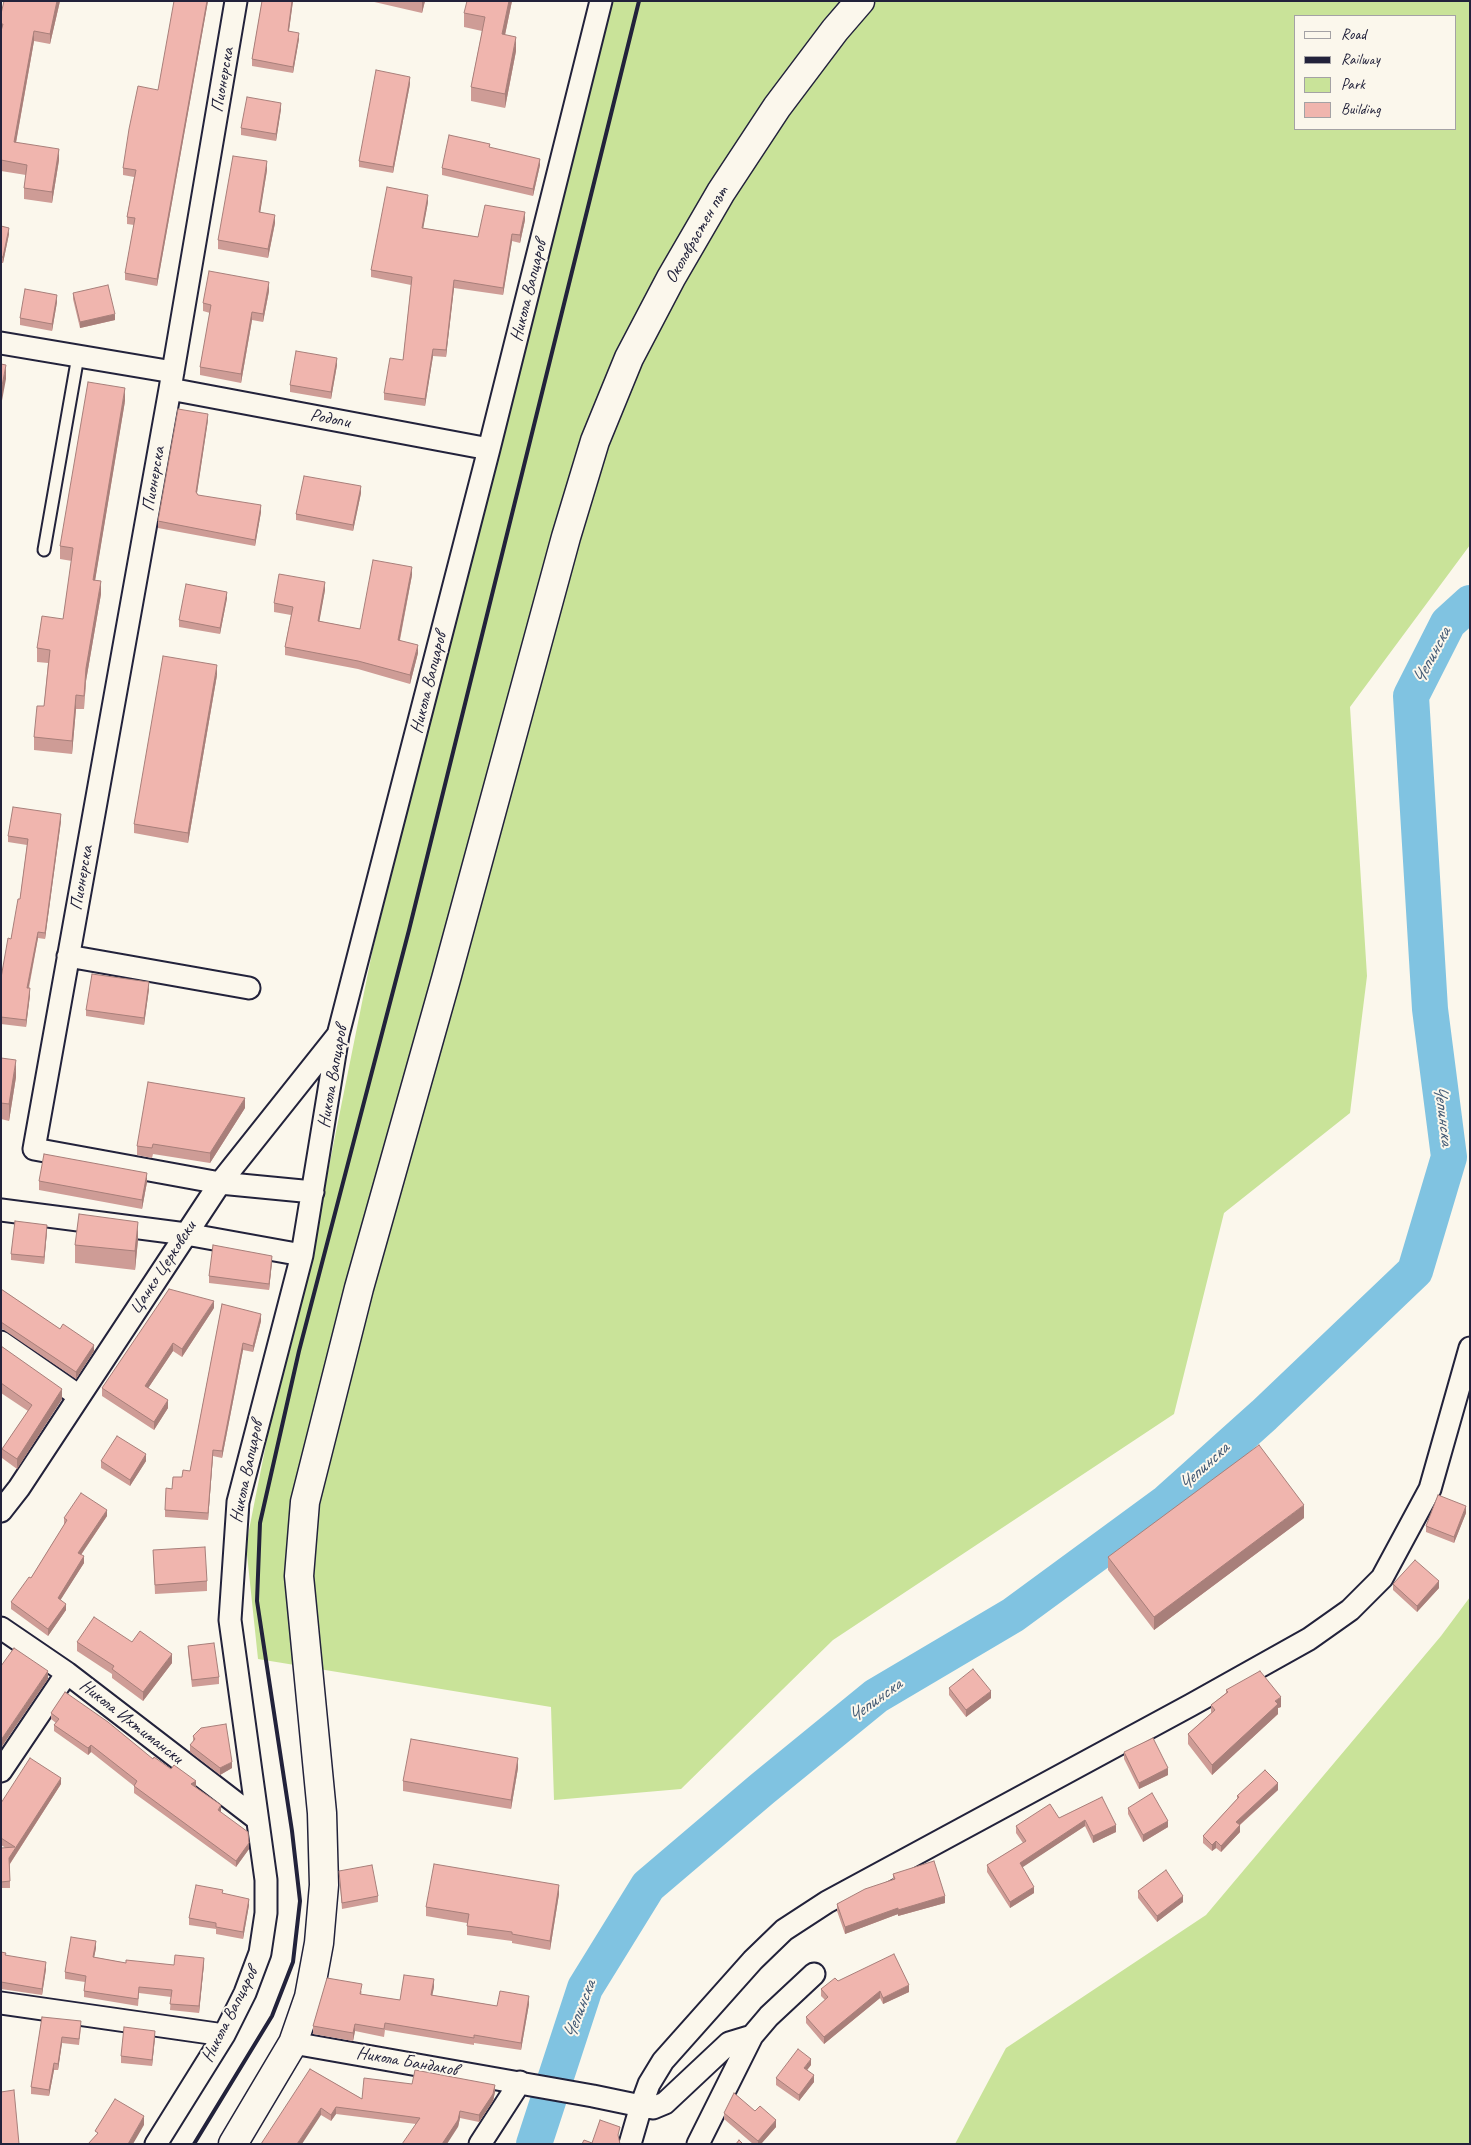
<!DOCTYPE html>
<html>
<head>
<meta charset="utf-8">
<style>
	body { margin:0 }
	#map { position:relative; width:1471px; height:2145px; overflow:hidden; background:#fbf7ec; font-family:Caveat,sans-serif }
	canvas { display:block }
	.frame { position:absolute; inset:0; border:2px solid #22223b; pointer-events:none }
	.legend { position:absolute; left:1294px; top:15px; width:162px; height:115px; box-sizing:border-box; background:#fbf7ec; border:1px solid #a4a2a5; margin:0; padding:6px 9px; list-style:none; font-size:15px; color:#22223b }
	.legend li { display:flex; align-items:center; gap:10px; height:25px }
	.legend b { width:25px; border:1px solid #a4a2a5 }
</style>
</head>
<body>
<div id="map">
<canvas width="1471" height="2145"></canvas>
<div class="frame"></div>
<ul class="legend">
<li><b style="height:6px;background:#fbf7ec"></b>Road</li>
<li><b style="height:6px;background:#22223b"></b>Railway</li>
<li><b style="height:14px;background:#c9e399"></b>Park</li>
<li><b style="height:14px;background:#f0b5ae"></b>Building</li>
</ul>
</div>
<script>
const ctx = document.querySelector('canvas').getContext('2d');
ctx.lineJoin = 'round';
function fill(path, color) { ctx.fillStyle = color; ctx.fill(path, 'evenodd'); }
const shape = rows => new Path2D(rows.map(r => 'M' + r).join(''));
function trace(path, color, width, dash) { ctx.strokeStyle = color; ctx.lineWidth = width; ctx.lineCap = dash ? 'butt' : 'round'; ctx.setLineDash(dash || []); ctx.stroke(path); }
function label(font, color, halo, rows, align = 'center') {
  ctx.font = font + ' Caveat,sans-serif'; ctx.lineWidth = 4; ctx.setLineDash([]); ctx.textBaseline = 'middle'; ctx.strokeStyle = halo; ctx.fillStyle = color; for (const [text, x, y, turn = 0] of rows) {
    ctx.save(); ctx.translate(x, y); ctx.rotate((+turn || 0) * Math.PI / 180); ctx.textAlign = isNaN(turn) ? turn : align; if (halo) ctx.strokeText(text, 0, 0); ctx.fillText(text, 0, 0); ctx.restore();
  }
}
fill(shape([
	[613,1,1470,1,1470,545,1350,707,1367,976,1350,1113,1224,1213,1174,1414,833,1640,681,1789,554,1800,551,1707,258,1659,246,1545,269,1429,299,1315,373,948],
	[1295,16,1455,16,1455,129,1295,129],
	[1470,1597,1470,2144,955,2144,1006,2048,1206,1915,1441,1636]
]), '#c9e399');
trace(shape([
	[534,2144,585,1988,648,1886,762,1789,876,1696,1013,1615,1167,1502,1264,1415,1415,1271,1449,1157,1430,1009,1411,696,1448,623,1470,603]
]), '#80c3e1', 36);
const lane = shape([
	[44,550,78,356]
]);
const street = shape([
	[236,1,170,389,34,1149,220,1183,313,1192],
	[1,343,173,372],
	[170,389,489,449],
	[68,956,249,988],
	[1,1210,186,1234,302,1255],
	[1,1342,79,1396],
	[1,1511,19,1488,220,1183,337,1036],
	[1,1628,67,1673,257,1819],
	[1,1771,67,1673],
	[1,2003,224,2035],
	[752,2036,769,2016,814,1974],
	[293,2043,593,2096,641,2106,649,2084,663,2061,753,1960,784,1930,827,1902,1191,1705,1309,1639,1350,1610,1382,1578,1430,1489,1470,1348],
	[156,2144,224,2035,245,1993,260,1953,266,1913,266,1880,230,1620,238,1502,302,1255,338,1035,489,449,601,1],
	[480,2144,520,2082],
	[630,2144,641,2106,653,2108,665,2103,729,2043,752,2036,698,2144]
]);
const secondary = shape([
	[233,2144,293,2043,309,1997,319,1943,324,1885,322,1813,299,1576,305,1502,359,1288,446,979,566,537,595,441,629,358,671,278,721,192,777,107,835,30,860,1]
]);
trace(lane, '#22223b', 15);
trace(street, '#22223b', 25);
trace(secondary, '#22223b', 31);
trace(lane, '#fbf7ec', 11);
trace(street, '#fbf7ec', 21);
trace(secondary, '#fbf7ec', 28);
trace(shape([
	[194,2144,272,2016,293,1962,300,1901,292,1831,257,1601,260,1523,299,1351,409,930,639,1]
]), '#22223b', 4);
fill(shape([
	[4,1,60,1,50,44,34,41,16,143,59,160,52,203,24,199,24,188,26,175,1,171,1,14],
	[208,1,157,286,125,280,125,273,134,225,127,224,127,217,134,177,123,175,123,168],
	[262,1,293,1,289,31,299,39,293,73,252,66,252,59],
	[370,1,425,1,422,13],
	[512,1,505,35,516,51,505,108,471,101,471,87,482,31,464,27,464,13],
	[410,84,393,173,359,167,359,161],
	[281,109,276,141,241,135,241,128],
	[490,148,540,165,533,196,442,175,442,168],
	[267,170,260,212,275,223,268,258,218,249,218,240],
	[428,202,423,228,478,237,525,220,520,243,512,241,503,295,454,288,446,357,433,356,425,406,384,400,384,393,403,360,411,285,371,277,371,270],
	[1,226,9,234,3,263,1,263],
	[269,291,263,322,252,320,241,383,200,375,200,367,210,313,203,311,203,303],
	[73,293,115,320,80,328,73,299],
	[57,302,52,331,20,325,20,318],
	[337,365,331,399,290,392,290,385],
	[125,401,95,580,101,594,86,681,84,709,76,709,72,754,34,750,34,737,44,706,48,663,37,662,37,648,63,619,72,561,60,559,60,546],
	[208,420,197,493,198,495,261,512,255,546,158,528,158,521],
	[361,493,353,531,296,520,296,514],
	[412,575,400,640,418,653,410,684,358,669,285,655,285,647,291,615,274,612,274,603,325,590,319,621,360,629],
	[227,598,220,634,179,627,179,620],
	[217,675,188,843,134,833,134,824],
	[61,821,45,939,38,938,29,988,30,995,26,1027,1,1024,1,978,11,939,20,899,27,845,8,842,8,836],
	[149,989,144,1025,86,1016,86,1010],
	[1,1058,16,1077,9,1121,1,1119],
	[245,1108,210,1163,153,1154,152,1158,137,1155,137,1146],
	[39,1181,147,1182,142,1209,39,1190],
	[47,1231,44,1264,11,1260,11,1254],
	[138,1240,135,1270,75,1263,75,1245],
	[272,1262,269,1290,209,1283,209,1276],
	[1,1289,60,1329,94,1351,76,1379,1,1328],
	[222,1304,261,1321,253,1352,243,1350,222,1458,213,1456,208,1520,165,1517,165,1510,172,1489,182,1477,190,1471],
	[214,1308,182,1357,173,1351,148,1388,168,1408,154,1430,102,1396,102,1388],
	[1,1346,62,1399,17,1469,2,1458,2,1449,28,1411,1,1393],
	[101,1461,146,1461,130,1486,101,1468],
	[1466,1513,1454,1543,1426,1532,1426,1526],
	[107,1516,81,1555,84,1563,60,1600,66,1610,48,1636,11,1609,11,1602,31,1578,64,1525,64,1518],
	[1304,1518,1154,1630,1108,1570,1108,1557],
	[153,1550,207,1581,207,1591,155,1594],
	[1393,1584,1439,1588,1417,1612,1393,1590],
	[77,1642,132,1642,172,1663,143,1701,112,1678,112,1674,77,1651],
	[188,1646,219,1677,219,1684,192,1687,188,1652],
	[949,1688,991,1698,966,1717,949,1695],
	[1226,1690,1281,1707,1278,1708,1278,1714,1212,1775,1188,1744,1188,1734,1211,1713,1211,1705,1226,1693],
	[51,1713,153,1759,196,1787,221,1812,249,1849,236,1867,134,1793,134,1786,91,1752,88,1755,54,1731,54,1725,56,1723,51,1719],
	[193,1736,232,1768,220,1775,190,1752,190,1745,193,1742],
	[1124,1752,1168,1775,1139,1789,1124,1759],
	[518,1768,511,1809,403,1791,403,1781],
	[61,1784,10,1864,10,1888,1,1888,1,1848,6,1848,1,1845,1,1803],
	[1278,1790,1240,1825,1240,1832,1221,1852,1216,1848,1212,1851,1203,1843,1203,1836,1237,1799,1237,1796],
	[1102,1797,1116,1832,1093,1843,1085,1826,1022,1867,1034,1893,1010,1908,987,1872,987,1865,1023,1843,1016,1833,1016,1826,1059,1818],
	[1128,1808,1168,1827,1143,1842,1128,1814],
	[339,1871,378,1896,378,1902,342,1909],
	[893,1874,945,1903,898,1916,898,1914,845,1934,837,1911,837,1904,893,1879],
	[1138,1891,1183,1902,1157,1922,1138,1898],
	[223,1893,249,1905,243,1939,216,1934,216,1929,189,1925,189,1918],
	[559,1894,550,1950,512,1943,512,1941,467,1935,467,1923,426,1916,426,1907],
	[96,1948,94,1957,126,1963,174,1965,204,1964,199,2013,170,2010,171,1997,139,1993,138,2006,84,1997,84,1991,85,1982,65,1979,65,1972],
	[1,1952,6,1955,46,1969,42,1995,1,1989],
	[838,1981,909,1992,883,2004,880,1998,824,2044,806,2023,806,2017,825,2000,821,1996,821,1989],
	[434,1987,432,1995,497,2006,529,2004,521,2050,474,2043,474,2045,385,2030,384,2037,355,2031,353,2041,313,2034,313,2026,362,1991,361,1994,400,2000],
	[42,2017,81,2027,79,2045,62,2043,58,2070,54,2070,49,2096,31,2094,31,2087],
	[155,2038,152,2066,121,2063,121,2056],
	[811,2065,807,2070,814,2082,799,2101,776,2085,776,2078],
	[310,2069,362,2099,412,2084,495,2092,493,2101,479,2122,460,2118,458,2127,416,2124,336,2114,331,2121,321,2115],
	[755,2111,776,2127,761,2144,753,2144,724,2119,724,2113]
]), '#ce9c96');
fill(shape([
	[57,1,60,1,50,44,50,34],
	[207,1,208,1,157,286,157,279],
	[292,1,293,1,288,37,288,31],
	[422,1,425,1,422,13],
	[509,1,512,1,502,49,502,34],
	[34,31,34,41,14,153,14,142],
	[299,33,299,39,293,73,293,67],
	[516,37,516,51,505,108,505,94],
	[410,77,410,84,393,173,393,167],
	[281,103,281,109,276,141,276,134],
	[59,149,59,160,52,203,52,192],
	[540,159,540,165,533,196,533,189],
	[267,161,267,170,259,220,259,212],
	[428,195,428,202,422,235,422,228],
	[525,212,525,220,520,243,520,235],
	[275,215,275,223,268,258,268,249],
	[9,228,9,234,3,263,3,257],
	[512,234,512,241,503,295,503,288],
	[454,280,454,288,446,357,446,350],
	[269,282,269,291,263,322,263,314],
	[57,295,57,302,52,331,52,324],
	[252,312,252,320,241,383,241,374],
	[115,314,115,320,80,328,80,322],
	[433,349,433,356,425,406,425,399],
	[337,358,337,365,331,399,331,392],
	[6,365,6,379,1,406,1,391],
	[125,388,125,401,93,593,93,580],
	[208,414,208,420,196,499,196,492],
	[361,486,361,493,353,531,353,525],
	[261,505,261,512,255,546,255,540],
	[412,567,412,575,398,648,398,640],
	[101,581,101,594,86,681,84,709,86,668],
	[325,582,325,590,318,629,318,621],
	[227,592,227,598,220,634,220,628],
	[418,645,418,653,410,684,410,675],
	[217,665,217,675,188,843,188,833],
	[76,695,76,709,72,754,72,741],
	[61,814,61,821,45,939,45,933],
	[38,932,38,938,27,995,27,988],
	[149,982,149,989,144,1025,144,1018],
	[30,988,30,995,26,1027,26,1020],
	[16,1060,16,1077,9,1121,9,1104],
	[245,1098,245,1108,210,1163,210,1153],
	[147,1173,147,1182,142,1209,142,1200],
	[138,1222,138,1240,135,1270,135,1251],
	[47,1225,47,1231,44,1264,44,1257],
	[272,1256,272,1262,269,1290,269,1284],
	[214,1301,214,1308,182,1357,182,1349],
	[261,1314,261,1321,253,1352,253,1346],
	[173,1343,173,1351,145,1393,145,1386],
	[243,1343,243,1350,222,1458,222,1451],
	[94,1345,94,1351,76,1379,76,1372],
	[62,1389,62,1399,17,1469,17,1459],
	[168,1400,168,1408,154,1430,154,1422],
	[213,1450,213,1456,208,1520,208,1513],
	[146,1454,146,1461,130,1486,130,1480],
	[1304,1505,1304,1518,1154,1630,1154,1617],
	[1466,1506,1466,1513,1454,1543,1454,1537],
	[107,1510,107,1516,78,1559,78,1553],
	[84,1556,84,1563,58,1604,58,1598],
	[1439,1581,1439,1588,1417,1612,1417,1606],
	[66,1604,66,1610,48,1636,48,1629],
	[172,1654,172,1663,143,1701,143,1692],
	[48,1671,48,1679,1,1748,1,1740],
	[991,1691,991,1698,966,1717,966,1710],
	[1281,1697,1281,1707,1278,1708,1278,1714,1212,1775,1212,1765,1275,1701],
	[91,1745,91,1752,88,1755,88,1748],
	[518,1758,518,1768,511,1809,511,1800],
	[232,1762,232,1768,220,1775,220,1768],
	[1168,1768,1168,1775,1139,1789,1139,1783],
	[61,1778,61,1784,9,1865,9,1858],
	[196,1781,196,1788,191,1784],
	[1278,1783,1278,1790,1236,1828,1236,1822],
	[221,1805,221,1812,218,1817,218,1810],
	[1085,1820,1085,1826,1020,1869,1020,1863],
	[1168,1821,1168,1827,1143,1842,1143,1835],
	[1116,1825,1116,1832,1093,1843,1093,1836],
	[1240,1825,1240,1832,1221,1852,1221,1846],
	[1216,1841,1216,1848,1212,1851,1212,1845],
	[249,1843,249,1849,236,1867,236,1861],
	[559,1885,559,1894,550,1950,550,1941],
	[1034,1887,1034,1893,1010,1908,1010,1902],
	[945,1896,945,1903,898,1916,898,1910],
	[1183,1896,1183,1902,1157,1922,1157,1916],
	[249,1899,249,1905,243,1939,243,1932],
	[898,1908,898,1914,845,1934,845,1927],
	[96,1941,96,1948,93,1963,93,1957],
	[204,1958,204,1964,199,2013,199,2006],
	[46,1962,46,1969,42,1995,42,1989],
	[434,1979,434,1987,431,2002,431,1995],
	[909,1985,909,1992,883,2004,883,1998],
	[880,1991,880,1998,824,2044,824,2037],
	[529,1996,529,2004,521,2050,521,2043],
	[355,2024,355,2031,353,2041,353,2033],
	[155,2031,155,2038,152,2066,152,2060],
	[62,2037,62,2043,58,2070,58,2064],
	[811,2059,811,2065,804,2074,804,2068],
	[54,2063,54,2070,49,2096,49,2090],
	[814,2075,814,2082,799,2101,799,2095],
	[495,2085,495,2092,493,2101,479,2122,479,2115],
	[336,2107,336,2114,331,2121,331,2115],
	[321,2108,321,2115,302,2144,297,2144],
	[460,2111,460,2118,458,2127,447,2144,442,2144],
	[144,2116,144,2125,133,2144,128,2144],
	[776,2120,776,2127,761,2144,758,2144,758,2141]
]), '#a87f7a');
const building = shape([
	[4,1,57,1,50,34,34,31,14,142,59,149,52,192,24,188,27,165,1,160,1,31,3,24,1,24,1,14,4,1],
	[174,1,207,1,157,279,125,273,135,218,127,217,136,170,123,168,129,129,138,86,158,90,174,1],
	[262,1,292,1,288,31,299,33,293,67,252,59,262,1],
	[467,1,509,1,502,34,516,37,505,94,471,87,485,17,464,13,467,1],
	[376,70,410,77,393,167,359,161,376,70],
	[247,97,281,103,276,134,241,128,247,97],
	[449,135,490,144,489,147,540,159,533,189,442,168,449,135],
	[233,156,267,161,259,212,275,215,268,249,218,240,233,156],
	[387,187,428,195,422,228,478,237,485,205,525,212,520,235,512,234,503,288,454,280,446,350,433,349,425,399,384,393,390,358,403,360,412,277,371,270,387,187],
	[1,226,9,228,3,257,1,257,1,226],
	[209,271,269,282,263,314,252,312,241,374,200,367,211,305,203,303,209,271],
	[108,285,115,314,80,322,73,293,108,285],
	[25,289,57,295,52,324,20,318,25,289],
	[296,351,337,358,331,392,290,385,296,351],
	[1,364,6,365,1,391,1,364],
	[88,382,125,388,93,580,101,581,86,668,84,696,76,695,72,741,34,737,37,706,44,706,50,650,37,648,42,616,63,619,73,548,60,546,88,382],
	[178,409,208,414,196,492,198,495,261,505,255,540,158,521,178,409],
	[304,476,361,486,353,525,296,514,304,476],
	[373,560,412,567,398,640,418,645,410,675,358,661,285,647,293,607,274,603,279,574,325,582,318,621,360,629,373,560],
	[186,584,227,592,220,628,179,620,186,584],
	[163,656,217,665,188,833,134,824,163,656],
	[13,807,61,814,45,933,38,932,27,988,30,988,26,1020,1,1017,1,978,8,938,11,939,18,899,20,899,28,839,8,836,13,807],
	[92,974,149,982,144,1018,86,1010,92,974],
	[1,1058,16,1060,9,1104,1,1103,1,1058],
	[148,1082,245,1098,210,1153,153,1144,152,1148,137,1146,148,1082],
	[44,1154,147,1173,142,1200,39,1181,44,1154],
	[79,1214,138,1222,135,1251,75,1245,79,1214],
	[15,1221,47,1225,44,1257,11,1254,15,1221],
	[213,1245,272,1256,269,1284,209,1276,213,1245],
	[1,1289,60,1329,63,1324,94,1345,76,1372,1,1322,1,1289],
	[169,1289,214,1301,182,1349,173,1343,145,1386,168,1400,154,1422,102,1388,169,1289],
	[222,1304,261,1314,253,1346,243,1343,222,1451,213,1450,208,1513,165,1510,166,1488,172,1489,173,1477,182,1477,183,1470,190,1471,222,1304],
	[1,1346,62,1389,17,1459,2,1449,32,1405,1,1383,1,1346],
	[117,1436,146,1454,130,1480,101,1461,117,1436],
	[1259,1445,1304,1505,1154,1617,1108,1557,1259,1445],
	[81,1493,107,1510,78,1553,84,1556,58,1598,66,1604,48,1629,11,1602,29,1577,31,1578,67,1520,64,1518,81,1493],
	[1438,1495,1466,1506,1454,1537,1426,1526,1438,1495],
	[205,1547,207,1581,155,1585,153,1550,205,1547],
	[1415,1560,1439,1581,1417,1606,1393,1584,1415,1560],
	[94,1617,132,1642,140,1631,172,1654,143,1692,112,1669,114,1666,77,1642,94,1617],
	[214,1643,219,1677,192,1680,188,1646,214,1643],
	[14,1648,48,1671,1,1740,1,1666,14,1648],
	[973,1669,991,1691,966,1710,949,1688,973,1669],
	[1260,1671,1281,1697,1275,1701,1278,1704,1212,1765,1188,1734,1215,1710,1211,1705,1228,1692,1226,1690,1260,1671],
	[65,1692,108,1722,153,1759,154,1757,171,1769,174,1765,196,1781,191,1784,221,1805,218,1810,248,1832,249,1843,236,1861,134,1786,137,1781,91,1745,88,1748,54,1725,59,1719,51,1713,65,1692],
	[226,1724,232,1762,220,1768,190,1745,195,1739,193,1736,201,1728,226,1724],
	[1153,1738,1168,1768,1139,1783,1124,1752,1153,1738],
	[411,1739,518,1758,511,1800,403,1781,411,1739],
	[30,1758,61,1778,9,1858,10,1881,1,1882,1,1848,15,1847,1,1838,1,1803,30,1758],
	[1265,1770,1278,1783,1236,1822,1240,1825,1221,1846,1216,1841,1212,1845,1203,1836,1239,1797,1237,1796,1265,1770],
	[1152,1793,1168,1821,1143,1835,1128,1808,1152,1793],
	[1102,1797,1116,1825,1093,1836,1085,1820,1020,1863,1034,1887,1010,1902,987,1865,1026,1841,1016,1826,1050,1804,1059,1818,1102,1797],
	[934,1861,945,1896,898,1910,898,1908,845,1927,837,1904,865,1889,895,1879,893,1874,934,1861],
	[434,1864,559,1885,550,1941,512,1934,512,1932,467,1926,469,1914,426,1907,434,1864],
	[372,1865,378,1896,342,1903,339,1871,372,1865],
	[1166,1870,1183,1896,1157,1916,1138,1891,1166,1870],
	[196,1885,223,1890,222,1893,249,1899,243,1932,216,1927,216,1923,189,1918,196,1885],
	[71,1937,96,1941,93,1957,126,1963,126,1960,174,1965,175,1955,204,1958,199,2006,170,2004,172,1990,139,1987,138,1999,84,1991,86,1976,65,1972,71,1937],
	[1,1952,6,1953,5,1955,46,1962,42,1989,1,1982,1,1952],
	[894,1954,909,1985,883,1998,880,1991,824,2037,806,2017,828,1997,821,1989,835,1978,838,1981,894,1954],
	[404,1975,434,1979,431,1995,497,2006,500,1991,529,1996,521,2043,474,2035,474,2038,385,2023,384,2029,355,2024,353,2033,313,2026,327,1978,362,1984,360,1994,400,2000,404,1975],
	[42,2017,81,2021,79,2039,62,2037,58,2064,54,2063,49,2090,31,2087,42,2017],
	[124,2027,155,2031,152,2060,121,2056,124,2027],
	[798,2049,811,2059,804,2068,814,2075,799,2095,776,2078,798,2049],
	[310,2069,362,2099,364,2078,412,2084,415,2070,495,2085,493,2094,479,2115,460,2111,458,2120,442,2144,402,2144,420,2118,336,2107,331,2115,321,2108,297,2144,261,2144,310,2069],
	[14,2090,19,2144,1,2144,1,2092,14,2090],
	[734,2093,755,2111,760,2106,776,2120,758,2141,724,2113,734,2093],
	[115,2099,144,2116,128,2144,88,2144,98,2133,95,2131,115,2099],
	[600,2120,620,2127,618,2135,620,2144,582,2144,584,2140,592,2143,600,2120],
	[739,2140,743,2144,736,2144,739,2140]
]);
fill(building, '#f0b5ae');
trace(building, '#a87f7a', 1);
label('18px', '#22223b', '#fbf7ec', [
	["Пионерска",223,80,-80],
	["Околовръстен път",697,235,-60],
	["Никола Вапцаров",529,291,-76],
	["Родопи",330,419,11],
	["Пионерска",154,479,-80],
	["Никола Вапцаров",429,683,-76],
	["Пионерска",82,878,-80],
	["Никола Вапцаров",333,1077,-80],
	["Цанко Церковски",163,1268,-57],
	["Никола Вапцаров",247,1472,-78],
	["Никола Ихтимански",131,1722,38],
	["Никола Вапцаров",230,2015,-63],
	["Никола Бандаков",407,2062,10]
]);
label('italic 19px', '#435a75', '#fbf7ec', [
	["Чепинска",1432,656,-62],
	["Чепинска",1443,1115,83],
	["Чепинска",1204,1467,-43],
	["Чепинска",875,1701,-36],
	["Чепинска",580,2010,-69]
]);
</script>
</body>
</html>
